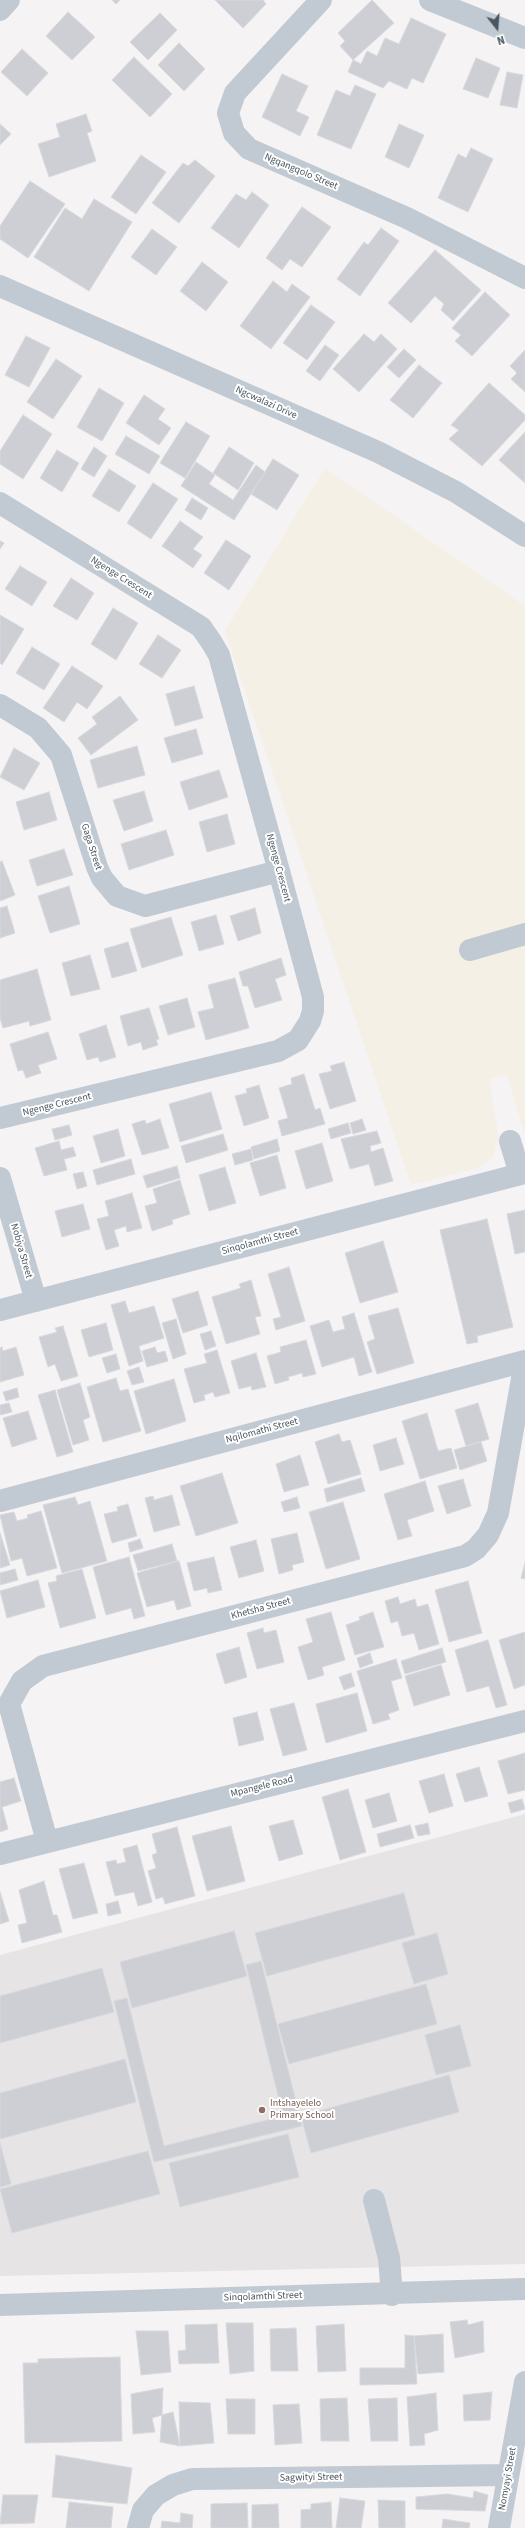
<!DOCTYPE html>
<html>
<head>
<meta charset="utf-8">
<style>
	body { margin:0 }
	#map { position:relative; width:525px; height:2528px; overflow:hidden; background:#f5f3f3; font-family:"Source Sans 3",sans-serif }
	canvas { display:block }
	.north { position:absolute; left:477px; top:8px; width:40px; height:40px; -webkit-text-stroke:3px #fff; paint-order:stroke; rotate:163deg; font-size:11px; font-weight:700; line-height:16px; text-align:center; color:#4a5661 }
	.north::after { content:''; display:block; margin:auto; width:14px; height:18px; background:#4a5661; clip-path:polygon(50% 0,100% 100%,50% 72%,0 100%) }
</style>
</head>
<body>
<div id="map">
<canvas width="525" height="2528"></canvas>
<div class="north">N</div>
</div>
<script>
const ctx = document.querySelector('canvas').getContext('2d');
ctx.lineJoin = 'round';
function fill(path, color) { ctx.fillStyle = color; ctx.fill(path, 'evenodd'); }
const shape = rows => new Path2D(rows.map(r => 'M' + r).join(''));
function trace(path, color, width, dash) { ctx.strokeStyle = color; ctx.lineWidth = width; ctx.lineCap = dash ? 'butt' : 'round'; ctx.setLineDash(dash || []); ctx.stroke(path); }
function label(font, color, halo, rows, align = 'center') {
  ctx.font = font + ' "Source Sans 3",sans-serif'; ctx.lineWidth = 4; ctx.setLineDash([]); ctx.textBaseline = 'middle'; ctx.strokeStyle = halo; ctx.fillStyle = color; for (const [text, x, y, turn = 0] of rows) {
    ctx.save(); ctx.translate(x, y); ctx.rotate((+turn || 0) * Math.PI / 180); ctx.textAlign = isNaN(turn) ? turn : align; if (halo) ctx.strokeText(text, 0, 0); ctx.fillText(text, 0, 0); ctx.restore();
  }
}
fill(shape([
	[525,1814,525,2264,0,2276,0,1955]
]), '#e6e4e5');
fill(shape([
	[325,468,525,606,525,1135,507,1075,489,1079,499,1139,492,1158,478,1168,411,1185,225,631]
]), '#f5f0e5');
const building = shape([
	[112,0,120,0,116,4,112,0],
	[215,0,263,0,266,4,243,28,215,0],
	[372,0,394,23,353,60,340,46,345,41,338,33,372,0],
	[68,12,95,37,72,60,46,36,68,12],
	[160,13,177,30,148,60,130,42,160,13],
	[411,18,446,34,423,83,412,78,407,89,389,81,383,88,348,72,353,60,361,64,367,51,377,56,385,38,399,44,411,18],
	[179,43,205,69,184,91,158,65,179,43],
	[22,49,48,73,27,96,1,72,22,49],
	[134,57,172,94,150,117,112,80,134,57],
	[476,58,500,68,488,98,463,89,476,58],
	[507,72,523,75,517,108,500,105,507,72],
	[282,74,308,86,296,111,309,117,300,136,262,117,282,74],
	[355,85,376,94,351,149,317,135,336,90,350,96,355,85],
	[86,114,92,131,87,133,96,161,49,177,38,144,60,137,56,124,86,114],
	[0,124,11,134,0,145,0,124],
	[399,124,424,135,409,168,385,157,399,124],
	[471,148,493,159,468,212,438,198,458,154,466,158,471,148],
	[141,155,166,172,136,214,111,197,141,155],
	[195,160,215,176,179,223,152,203,183,163,188,166,195,160],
	[30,181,65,204,28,258,0,239,0,226,30,181],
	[252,192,269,205,239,248,211,228,236,194,246,200,252,192],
	[94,199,132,222,89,291,34,257,65,208,82,219,94,199],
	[302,207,331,227,302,267,290,259,282,270,266,258,302,207],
	[381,228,399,241,360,296,337,279,364,242,368,245,381,228],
	[152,229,177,247,156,275,131,257,152,229],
	[435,250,481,290,453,321,441,310,444,304,435,296,411,323,388,303,435,250],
	[202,262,228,282,206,311,180,291,202,262],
	[273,281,287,292,292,284,310,297,271,349,240,326,273,281],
	[485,292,510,315,472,356,455,341,461,335,452,328,485,292],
	[311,305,335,322,307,360,283,343,311,305],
	[364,334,374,342,381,334,397,349,359,392,333,369,364,334],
	[26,336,50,348,29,387,5,375,26,336],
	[325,345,339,355,320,381,306,371,325,345],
	[404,349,416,360,399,378,387,367,404,349],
	[525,350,525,392,511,379,517,373,510,366,525,350],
	[56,359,82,376,53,419,27,402,56,359],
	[419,365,442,383,413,418,390,400,419,365],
	[489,383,525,415,525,420,482,466,449,439,459,430,451,425,489,383],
	[99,388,124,403,102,441,77,427,99,388],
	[144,395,165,409,158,419,171,428,159,445,126,423,144,395],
	[23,415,52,434,23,479,0,464,0,451,23,415],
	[186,422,210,436,185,478,160,463,186,422],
	[525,432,525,483,499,460,525,432],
	[126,436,160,456,149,474,115,454,126,436],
	[94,447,107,456,94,477,81,469,94,447],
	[229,447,254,463,238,490,213,473,229,447],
	[57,450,79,463,62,492,40,478,57,450],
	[273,459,299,475,277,510,251,494,273,459],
	[196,462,215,475,209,484,233,500,256,465,265,472,234,520,181,486,196,462],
	[109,469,136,486,119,512,92,496,109,469],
	[153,483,178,499,151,539,127,523,153,483],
	[192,498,208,508,201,520,185,510,192,498],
	[180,521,203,537,193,549,202,555,193,568,162,546,180,521],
	[226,540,251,556,229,590,204,573,226,540],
	[0,541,4,543,0,549,0,541],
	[20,566,47,582,32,606,5,589,20,566],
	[71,578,94,593,77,620,53,606,71,578],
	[113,608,138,623,116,660,91,644,113,608],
	[0,615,24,629,2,665,0,663,0,615],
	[158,635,181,650,162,678,139,664,158,635],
	[32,647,60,664,44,690,16,673,32,647],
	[72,666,103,686,87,709,77,702,64,722,43,708,72,666],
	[194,686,203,718,175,726,166,694,194,686],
	[120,696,138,720,91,755,78,738,97,724,92,717,120,696],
	[196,729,203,754,172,763,164,738,196,729],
	[137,746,145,775,98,788,90,760,137,746],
	[14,748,40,763,24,790,0,777,14,748],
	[219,770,228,797,189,810,180,782,219,770],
	[144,791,153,821,124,831,113,800,144,791],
	[49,792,57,820,24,830,16,802,49,792],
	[227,814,235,844,207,852,199,822,227,814],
	[166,830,174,855,129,870,121,844,166,830],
	[64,849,73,875,37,886,29,860,64,849],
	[2,861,15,895,0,901,0,862,2,861],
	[69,886,80,924,50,933,38,896,69,886],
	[7,906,15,933,0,938,0,908,7,906],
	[255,908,261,933,238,941,230,916,255,908],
	[216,915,224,944,199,951,191,922,216,915],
	[171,917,183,955,142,968,130,929,171,917],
	[128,942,137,971,112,978,104,949,128,942],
	[90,955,100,989,71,996,62,963,90,955],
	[281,958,286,975,275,979,282,1000,255,1008,248,986,243,986,239,972,281,958],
	[37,969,51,1020,30,1026,29,1021,3,1028,0,1018,0,980,37,969],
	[235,978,249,1028,206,1040,198,1012,214,1008,208,985,235,978],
	[187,998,195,1027,168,1035,159,1006,187,998],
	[149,1008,159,1039,156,1040,158,1045,143,1050,141,1042,128,1046,120,1016,149,1008],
	[106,1025,116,1057,100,1062,98,1057,87,1060,79,1034,106,1025],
	[48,1032,57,1059,38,1065,41,1073,26,1078,23,1070,18,1071,10,1044,48,1032],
	[344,1062,356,1101,330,1109,319,1074,332,1071,330,1066,344,1062],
	[304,1074,315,1110,320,1108,325,1124,282,1136,278,1121,288,1118,279,1088,292,1084,291,1078,304,1074],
	[259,1085,269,1118,244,1126,235,1096,247,1093,246,1089,259,1085],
	[211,1092,222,1129,180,1142,169,1104,211,1092],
	[160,1119,169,1148,142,1155,132,1124,145,1120,146,1124,160,1119],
	[362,1119,366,1130,353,1134,350,1123,362,1119],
	[348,1123,351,1133,331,1139,328,1129,348,1123],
	[69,1125,72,1135,55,1140,52,1129,69,1125],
	[118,1129,125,1156,101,1163,93,1136,118,1129],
	[377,1131,381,1143,370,1146,371,1152,383,1148,393,1181,375,1186,369,1164,350,1169,341,1139,377,1131],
	[223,1134,228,1150,186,1163,181,1146,223,1134],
	[277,1139,280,1151,254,1159,251,1147,277,1139],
	[59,1141,61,1150,73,1147,76,1156,64,1159,67,1170,44,1176,35,1148,59,1141],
	[322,1143,333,1181,306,1189,295,1151,322,1143],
	[251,1149,253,1160,235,1165,232,1154,251,1149],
	[277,1155,286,1188,260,1196,250,1163,277,1155],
	[131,1159,135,1174,97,1185,93,1170,131,1159],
	[177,1166,180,1178,147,1188,143,1176,177,1166],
	[225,1167,236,1203,209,1211,199,1175,225,1167],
	[83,1172,87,1186,77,1189,73,1174,83,1172],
	[180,1180,190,1214,172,1220,173,1224,152,1231,145,1206,157,1203,153,1189,180,1180],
	[132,1193,142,1228,127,1232,126,1226,114,1230,119,1246,106,1250,97,1219,109,1216,105,1201,132,1193],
	[83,1204,90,1229,62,1237,55,1211,83,1204],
	[525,1210,525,1252,515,1254,507,1214,525,1210],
	[487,1219,513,1327,477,1336,478,1342,467,1344,440,1230,487,1219],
	[383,1241,398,1292,360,1303,345,1253,383,1241],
	[289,1267,305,1321,276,1330,273,1319,281,1317,268,1274,289,1267],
	[251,1280,261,1316,255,1317,260,1334,226,1344,212,1297,241,1288,239,1284,251,1280],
	[198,1291,208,1325,183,1333,172,1299,198,1291],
	[125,1301,129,1313,154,1306,164,1338,139,1346,143,1361,129,1366,111,1305,125,1301],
	[398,1308,414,1363,377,1374,367,1342,375,1339,368,1316,398,1308],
	[354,1313,372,1372,359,1376,354,1357,322,1367,310,1326,329,1320,333,1332,345,1329,342,1317,354,1313],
	[176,1319,186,1354,173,1359,162,1323,176,1319],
	[106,1323,113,1350,89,1357,81,1330,106,1323],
	[63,1326,78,1376,61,1381,55,1364,48,1367,39,1337,57,1332,55,1328,63,1326],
	[211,1331,216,1346,205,1350,200,1334,211,1331],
	[306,1340,316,1374,303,1377,302,1373,288,1377,289,1380,275,1384,267,1356,281,1352,280,1347,306,1340],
	[2,1347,3,1351,16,1347,24,1375,0,1382,0,1348,2,1347],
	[155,1347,157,1353,165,1351,168,1361,147,1367,142,1351,155,1347],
	[217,1350,230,1393,215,1397,213,1392,204,1395,205,1400,194,1403,184,1369,207,1363,204,1354,217,1350],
	[256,1353,266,1387,252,1390,251,1386,239,1389,231,1361,256,1353],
	[116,1354,120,1369,107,1373,102,1358,116,1354],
	[139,1367,144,1382,132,1385,127,1371,139,1367],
	[116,1378,120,1391,128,1389,141,1431,103,1442,87,1387,116,1378],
	[174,1379,186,1421,146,1434,134,1391,174,1379],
	[80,1383,90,1417,83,1420,89,1440,73,1445,57,1390,80,1383],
	[17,1388,19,1397,6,1401,3,1392,17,1388],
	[55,1390,73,1452,57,1457,38,1395,55,1390],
	[9,1403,12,1412,0,1415,0,1405,9,1403],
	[478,1403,489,1439,466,1446,455,1410,478,1403],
	[28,1411,37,1439,12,1447,3,1418,28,1411],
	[427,1413,438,1451,451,1448,457,1468,420,1479,402,1421,427,1413],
	[339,1434,342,1442,350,1440,361,1474,328,1484,315,1442,339,1434],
	[396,1438,404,1464,380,1471,373,1445,396,1438],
	[481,1442,487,1461,460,1470,454,1450,481,1442],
	[300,1455,309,1485,284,1492,276,1464,300,1455],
	[222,1473,238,1523,196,1536,180,1486,222,1473],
	[361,1478,365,1491,327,1502,324,1489,361,1478],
	[463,1479,471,1506,447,1514,438,1486,463,1479],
	[425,1481,434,1511,407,1520,412,1536,398,1540,384,1494,425,1481],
	[172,1495,180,1525,154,1532,145,1498,153,1496,154,1500,172,1495],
	[75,1497,78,1505,90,1501,107,1561,62,1573,43,1505,75,1497],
	[297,1497,300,1508,284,1512,281,1502,297,1497],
	[343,1502,360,1559,326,1569,309,1512,343,1502],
	[128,1504,137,1536,112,1543,104,1514,118,1511,117,1507,128,1504],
	[41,1511,57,1568,27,1576,22,1558,11,1561,0,1515,14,1512,17,1521,28,1518,27,1515,41,1511],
	[0,1533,10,1565,0,1568,0,1533],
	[297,1533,304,1562,292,1565,293,1570,279,1574,271,1539,297,1533],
	[140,1539,143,1548,130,1552,128,1543,140,1539],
	[256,1540,264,1571,239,1578,230,1547,256,1540],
	[172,1544,177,1561,138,1571,133,1555,172,1544],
	[129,1557,145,1616,134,1619,131,1608,106,1615,93,1567,129,1557],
	[214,1557,222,1590,208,1593,207,1588,194,1591,187,1563,214,1557],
	[179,1561,191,1606,177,1610,174,1600,147,1607,137,1573,179,1561],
	[525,1563,525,1579,521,1578,525,1563],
	[15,1569,18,1580,0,1585,0,1573,15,1569],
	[82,1569,96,1618,60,1628,48,1583,57,1581,56,1576,82,1569],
	[38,1580,45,1607,7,1618,0,1591,38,1580],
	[468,1581,482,1633,449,1642,435,1590,468,1581],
	[398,1597,400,1604,415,1599,417,1607,428,1604,439,1644,419,1650,414,1633,402,1636,398,1621,391,1623,385,1601,398,1597],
	[331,1612,345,1660,322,1667,324,1675,308,1680,298,1647,313,1642,306,1619,331,1612],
	[373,1612,384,1647,355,1655,346,1625,360,1620,359,1617,373,1612],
	[263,1628,264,1633,276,1630,284,1662,257,1669,247,1633,263,1628],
	[525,1632,525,1685,514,1689,499,1640,525,1632],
	[488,1640,507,1705,496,1708,489,1686,467,1692,455,1650,488,1640],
	[239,1647,247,1677,225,1684,216,1654,239,1647],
	[442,1648,446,1662,405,1674,401,1661,442,1648],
	[370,1653,373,1663,360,1668,357,1658,370,1653],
	[396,1659,402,1678,391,1681,399,1710,388,1714,390,1719,373,1724,357,1671,396,1659],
	[441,1665,450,1695,414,1706,405,1676,441,1665],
	[351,1673,355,1686,344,1690,339,1677,351,1673],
	[357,1693,367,1731,326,1743,316,1704,357,1693],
	[294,1703,307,1750,283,1756,270,1709,294,1703],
	[257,1712,264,1740,239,1746,233,1718,257,1712],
	[525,1753,525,1790,508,1794,498,1761,525,1753],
	[479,1767,488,1796,465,1802,456,1774,479,1767],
	[444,1774,453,1806,429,1813,419,1781,444,1774],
	[14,1778,21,1801,2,1807,8,1829,0,1832,0,1782,14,1778],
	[348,1789,366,1852,340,1860,322,1797,348,1789],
	[389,1793,397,1821,373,1828,365,1800,389,1793],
	[522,1799,525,1809,511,1813,508,1803,522,1799],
	[293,1820,303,1854,279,1861,269,1826,293,1820],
	[428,1823,430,1834,418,1836,415,1826,428,1823],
	[410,1825,414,1838,380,1847,377,1834,410,1825],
	[231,1826,245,1881,207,1891,192,1836,231,1826],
	[177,1827,195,1896,165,1904,163,1897,156,1899,148,1871,156,1868,152,1855,157,1853,152,1834,177,1827],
	[137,1845,152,1902,138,1906,134,1892,115,1896,106,1862,116,1860,117,1864,126,1862,123,1849,137,1845],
	[84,1863,98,1913,73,1919,59,1869,84,1863],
	[44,1881,53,1915,57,1915,62,1932,22,1943,18,1925,27,1923,19,1890,44,1881],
	[0,1892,9,1921,0,1924,0,1892],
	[404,1893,415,1935,267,1976,255,1933,404,1893],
	[118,1901,121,1913,108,1916,106,1904,118,1901],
	[234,1931,247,1976,132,2008,120,1962,234,1931],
	[437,1933,448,1974,414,1984,402,1943,437,1933],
	[261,1961,302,2126,154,2162,114,2001,127,1998,164,2146,283,2116,246,1965,261,1961],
	[102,1968,114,2012,0,2043,0,1996,102,1968],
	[426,1984,437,2024,289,2064,278,2024,426,1984],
	[460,2025,471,2066,436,2075,425,2035,460,2025],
	[125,2059,136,2102,0,2139,0,2093,125,2059],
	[449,2075,459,2112,311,2153,301,2116,449,2075],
	[288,2134,299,2177,180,2207,169,2163,288,2134],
	[0,2143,11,2184,0,2187,0,2143],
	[148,2151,160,2194,12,2233,0,2189,148,2151],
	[467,2320,468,2325,483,2321,484,2352,455,2358,450,2322,467,2320],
	[226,2323,253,2323,254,2371,230,2374,226,2323],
	[217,2324,219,2363,179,2364,178,2351,186,2350,185,2325,217,2324],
	[344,2324,346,2371,318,2372,316,2326,344,2324],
	[296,2328,298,2371,271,2371,270,2329,296,2328],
	[136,2331,168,2331,171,2372,141,2375,136,2331],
	[443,2334,444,2372,418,2374,414,2336,443,2334],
	[405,2335,414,2336,417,2384,360,2385,360,2368,405,2368,405,2335],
	[120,2357,122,2441,25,2443,23,2363,38,2363,38,2359,120,2357],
	[163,2388,162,2415,152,2418,155,2432,133,2434,131,2394,163,2388],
	[492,2392,490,2420,464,2421,463,2395,492,2392],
	[436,2393,438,2430,424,2434,425,2445,410,2446,407,2397,436,2393],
	[347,2398,349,2441,321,2441,320,2399,347,2398],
	[397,2398,398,2441,371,2441,368,2399,397,2398],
	[226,2399,255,2399,255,2434,228,2434,226,2399],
	[179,2402,210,2403,214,2443,180,2446,179,2402],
	[299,2404,302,2443,275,2445,273,2405,299,2404],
	[173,2412,180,2446,160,2442,162,2415,173,2412],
	[56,2455,132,2468,127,2504,52,2497,56,2455],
	[474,2491,488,2495,485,2511,416,2509,416,2497,447,2494,473,2498,474,2491],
	[3,2495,38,2495,34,2523,0,2524,3,2495],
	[340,2498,365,2501,361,2528,336,2528,340,2498],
	[378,2500,405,2501,405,2528,379,2528,378,2500],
	[69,2502,113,2507,111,2528,66,2528,69,2502],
	[331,2502,332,2528,301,2528,301,2510,311,2509,311,2504,331,2502],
	[247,2503,248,2528,211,2528,211,2504,247,2503],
	[278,2504,279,2528,252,2528,252,2505,278,2504],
	[181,2513,193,2515,192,2528,161,2528,162,2521,180,2523,181,2513],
	[443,2519,470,2523,469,2528,442,2528,443,2519]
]);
fill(building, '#cdcfd5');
trace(building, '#d7d9de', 1);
trace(shape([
	[321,0,235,93,228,113,234,133,249,149,407,218,525,278],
	[430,0,525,38],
	[0,10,9,0],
	[0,286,378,452,456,492,525,536],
	[0,503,201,627,212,643,219,655,279,871,313,997,313,1011,310,1021,298,1040,278,1051,0,1118],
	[0,705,38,728,61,755,97,867,102,878,117,896,145,906,279,871],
	[470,950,525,934],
	[510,1141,520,1174],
	[0,1178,36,1301],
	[0,1310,525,1173],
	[0,1501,525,1361],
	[47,1841,9,1704,22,1681,43,1666,465,1556,476,1549,488,1535,498,1513,525,1362],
	[0,1854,525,1721],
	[374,2200,389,2258,392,2295],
	[0,2305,525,2289],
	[138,2528,143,2510,156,2495,173,2485,192,2479,508,2475],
	[499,2528,525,2382]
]), '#c1cad2', 22);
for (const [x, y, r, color] of [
	[262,2110,4,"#8d6e63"]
]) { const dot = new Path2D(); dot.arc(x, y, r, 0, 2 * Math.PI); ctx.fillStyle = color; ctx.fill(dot); trace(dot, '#fff', 1.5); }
label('10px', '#4a5661', '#fff', [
	["Ngqangqolo Street",301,172,23],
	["Ngcwalazi Drive",266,403,24],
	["Ngenge Crescent",121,578,32],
	["Gaga Street",91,847,72],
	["Ngenge Crescent",278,868,75],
	["Ngenge Crescent",57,1105,-14],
	["Sinqolamthi Street",260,1242,-15],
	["Nobiya Street",21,1251,74],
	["Nqilomathi Street",262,1431,-15],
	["Khetsha Street",261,1609,-15],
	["Mpangele Road",262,1787,-14],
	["Sinqolamthi Street",263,2297,-2],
	["Sagwityi Street",311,2478,-1],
	["Nomyayi Street",508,2479,-80]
]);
label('10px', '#785e54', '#fff', [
	["Intshayelelo",270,2104],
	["Primary School",270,2116]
], 'left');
</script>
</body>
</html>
